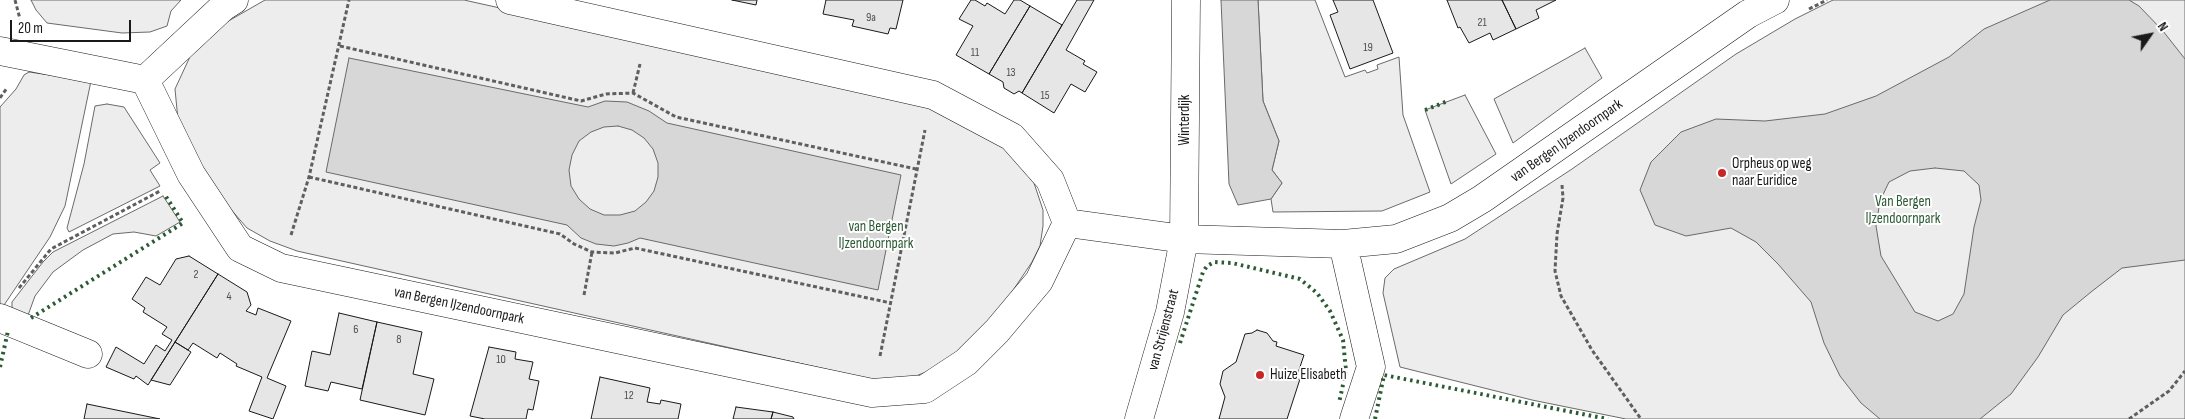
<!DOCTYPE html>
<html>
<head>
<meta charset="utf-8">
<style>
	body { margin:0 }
	#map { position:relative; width:2185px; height:419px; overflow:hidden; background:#fff; font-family:"Sofia Sans Condensed",sans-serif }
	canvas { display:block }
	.north { position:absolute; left:2125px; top:10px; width:50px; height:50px; -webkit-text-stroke:4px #fff; paint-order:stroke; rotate:57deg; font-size:14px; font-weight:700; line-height:20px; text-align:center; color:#1a1a1a }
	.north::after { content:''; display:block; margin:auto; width:18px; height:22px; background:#1a1a1a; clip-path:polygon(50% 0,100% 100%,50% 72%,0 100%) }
	.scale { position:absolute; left:10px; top:20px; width:121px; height:22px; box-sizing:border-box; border:2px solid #1a1a1a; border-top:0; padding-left:6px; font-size:15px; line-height:18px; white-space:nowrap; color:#1a1a1a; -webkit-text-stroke:4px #fff; paint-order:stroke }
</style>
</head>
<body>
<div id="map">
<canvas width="2185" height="419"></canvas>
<div class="north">N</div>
<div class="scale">20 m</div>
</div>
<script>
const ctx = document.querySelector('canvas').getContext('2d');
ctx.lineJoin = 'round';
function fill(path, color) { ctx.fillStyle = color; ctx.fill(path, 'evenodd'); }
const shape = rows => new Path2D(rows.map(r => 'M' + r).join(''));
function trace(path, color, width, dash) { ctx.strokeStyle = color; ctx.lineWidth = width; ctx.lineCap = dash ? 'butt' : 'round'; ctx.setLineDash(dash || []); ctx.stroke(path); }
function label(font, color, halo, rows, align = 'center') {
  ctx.font = font + ' "Sofia Sans Condensed",sans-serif'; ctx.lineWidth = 4; ctx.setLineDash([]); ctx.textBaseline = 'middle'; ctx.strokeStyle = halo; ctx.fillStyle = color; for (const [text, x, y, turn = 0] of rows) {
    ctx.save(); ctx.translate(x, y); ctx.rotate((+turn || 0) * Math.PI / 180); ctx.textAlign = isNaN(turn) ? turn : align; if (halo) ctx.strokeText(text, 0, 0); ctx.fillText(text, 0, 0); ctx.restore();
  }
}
const built = shape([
	[31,0,181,0,171,11,167,26,150,32,122,33,47,23,36,10,31,0],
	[265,0,464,0,927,103,993,134,1030,171,1043,210,1043,226,1040,246,1032,262,987,329,954,361,908,379,883,382,297,251,270,241,247,228,221,198,196,163,178,120,175,89,194,48,218,27,265,0],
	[1258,0,1315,0,1345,77,1365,70,1367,73,1378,69,1377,65,1399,57,1403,115,1430,192,1382,211,1273,212,1271,199,1282,183,1272,170,1279,141,1263,101,1258,0],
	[1833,0,2185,0,2185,419,1626,419,1532,400,1400,367,1383,293,1385,278,1394,269,1465,239,1572,169,1736,54,1795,19,1833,0],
	[1585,48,1602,78,1513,143,1494,99,1585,48],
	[29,72,91,81,65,206,50,237,0,311,0,107,16,89,24,75,29,72],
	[1465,95,1496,154,1451,184,1425,110,1465,95],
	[107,104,124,107,160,163,150,170,160,186,69,232,67,228,84,164,95,106,107,104],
	[163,196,180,222,156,236,134,232,113,234,83,250,53,272,35,296,27,318,14,313,12,307,12,302,43,262,53,252,163,196]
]);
fill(built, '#ededed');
trace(built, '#6a6a6a', 1);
const water = shape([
	[1221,0,1258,0,1263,101,1279,141,1272,170,1282,183,1271,199,1238,205,1229,184,1221,0],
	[2050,0,2129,0,2139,6,2163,31,2185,59,2185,260,2122,268,2091,292,2063,315,2038,357,2011,394,1980,419,1880,419,1861,403,1840,376,1824,343,1811,302,1778,264,1756,242,1731,228,1686,236,1655,225,1640,190,1651,162,1681,132,1716,119,1765,121,1825,114,1876,96,1949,57,1984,29,2050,0],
	[1935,168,1964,171,1979,185,1981,200,1974,227,1964,294,1953,314,1938,321,1915,312,1881,256,1876,226,1880,201,1889,182,1910,171,1935,168],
	[349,58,588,107,605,101,627,102,649,111,667,123,901,175,878,290,640,238,628,243,614,246,596,244,581,238,567,225,326,172,349,58],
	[618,126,632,130,644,138,653,149,658,163,658,177,654,191,646,202,635,211,620,215,604,215,590,209,579,199,571,186,569,170,572,155,579,141,591,132,604,127,618,126]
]);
fill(water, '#d7d7d7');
trace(water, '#6a6a6a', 1);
const building = shape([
	[732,0,757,0,756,5,732,0],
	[826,0,903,0,896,29,890,28,888,34,852,26,854,20,823,14,826,0],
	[971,0,975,0,985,6,987,3,1005,14,1014,0,1020,0,1030,6,989,74,956,55,973,26,959,19,971,0],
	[1077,0,1094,0,1066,50,1085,61,1083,64,1097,72,1085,92,1071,84,1054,113,1022,93,1077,0],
	[1333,0,1373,0,1393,53,1350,69,1330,15,1338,12,1333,0],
	[1447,0,1502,0,1516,29,1493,40,1490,33,1469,43,1460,27,1458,28,1447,0],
	[1502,0,1556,0,1536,10,1539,18,1516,29,1502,0],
	[1030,6,1062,25,1022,93,1019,91,1014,94,1004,88,1003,82,989,74,1030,6],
	[189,256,218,274,148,385,136,376,134,379,106,367,116,347,144,364,156,345,165,351,172,340,162,334,167,327,143,312,145,308,132,299,146,277,160,285,176,259,189,256],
	[218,274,247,292,251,305,246,311,256,315,258,308,291,321,267,378,286,386,273,419,249,411,262,377,236,366,237,364,220,353,217,358,193,343,188,350,175,342,218,274],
	[339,313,377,322,362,389,331,382,328,391,305,386,312,351,330,355,339,313],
	[377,322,422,332,413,374,434,379,425,415,360,400,377,322],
	[1257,330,1267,333,1273,341,1277,342,1276,346,1304,355,1296,379,1300,379,1287,419,1219,419,1225,397,1220,384,1223,371,1236,362,1245,334,1252,333,1257,330],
	[175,342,191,352,170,385,151,380,175,342],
	[489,347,516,352,515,359,533,362,529,379,539,381,533,410,528,409,526,419,485,419,470,416,489,347],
	[600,377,650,388,647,402,660,404,661,400,681,404,678,419,591,419,600,377],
	[87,404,160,419,84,419,87,404],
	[736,407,773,412,771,419,733,419,736,407],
	[773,412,793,417,794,419,771,419,773,412]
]);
fill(building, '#e6e6e6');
trace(building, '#1a1a1a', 1);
const minor = shape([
	[0,51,145,80],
	[145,80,191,174,240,248,281,268,872,393,925,389,966,362,997,331,1039,281,1067,223,1050,180,1012,137,933,95,510,0],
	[145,80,223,7,234,0],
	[1067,223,1184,239,1343,244,1396,239,1450,218,1482,199,1748,14,1775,0],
	[1343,244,1371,367,1354,419],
	[0,318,88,354],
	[1139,419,1170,312,1184,239,1186,0]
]);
trace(minor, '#1a1a1a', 29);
trace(shape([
	[15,0,20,19],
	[1809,9,1827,0],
	[340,46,581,101,606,94,633,93,676,117,916,169],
	[633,93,640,64],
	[0,98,7,88],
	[309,177,560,234,574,244,592,252,615,253,635,248,891,303],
	[1562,185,1563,198,1557,234,1555,271,1561,296,1592,350,1641,419],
	[291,235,309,177,349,0],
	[19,288,51,249,160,191],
	[584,295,592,252],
	[880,356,925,130],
	[2129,419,2169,391,2185,371]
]), '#5f5f5f', 3, [4, 2.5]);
trace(minor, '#fff', 28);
trace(shape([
	[1425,110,1448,101],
	[31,318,183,223,165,195],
	[1180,343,1203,272,1207,266,1214,262,1232,263,1300,279,1317,293,1330,311,1343,340,1346,371,1339,403],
	[0,367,8,331],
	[1375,419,1384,375,1608,419]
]), '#2b5a34', 4, [2.5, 4]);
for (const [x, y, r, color] of [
	[1722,173,5,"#c62828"],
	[1260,375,5,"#c62828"]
]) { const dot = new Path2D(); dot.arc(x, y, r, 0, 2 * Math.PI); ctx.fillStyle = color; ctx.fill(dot); trace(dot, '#fff', 2); }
label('12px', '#4d4d4d', null, [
	["9a",871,18],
	["21",1482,23],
	["19",1368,48],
	["11",975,53],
	["13",1011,73],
	["15",1045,96],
	["2",196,275],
	["4",229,297],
	["6",356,330],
	["8",399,340],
	["10",501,360],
	["12",629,396]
]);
label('15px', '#1a1a1a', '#fff', [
	["Winterdijk",1185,120,-90],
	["van Bergen IJzendoornpark",1567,141,-35],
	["van Bergen IJzendoornpark",459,306,12],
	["van Strijenstraat",1164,330,-75]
]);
label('15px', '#1a1a1a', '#fff', [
	["Orpheus op weg",1732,164],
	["naar Euridice",1732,181],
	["Huize Elisabeth",1270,375]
], 'left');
label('15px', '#2b5a34', '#fff', [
	["Van Bergen",1903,202],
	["IJzendoornpark",1903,219],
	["van Bergen",876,227],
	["IJzendoornpark",876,244]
]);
</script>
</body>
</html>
